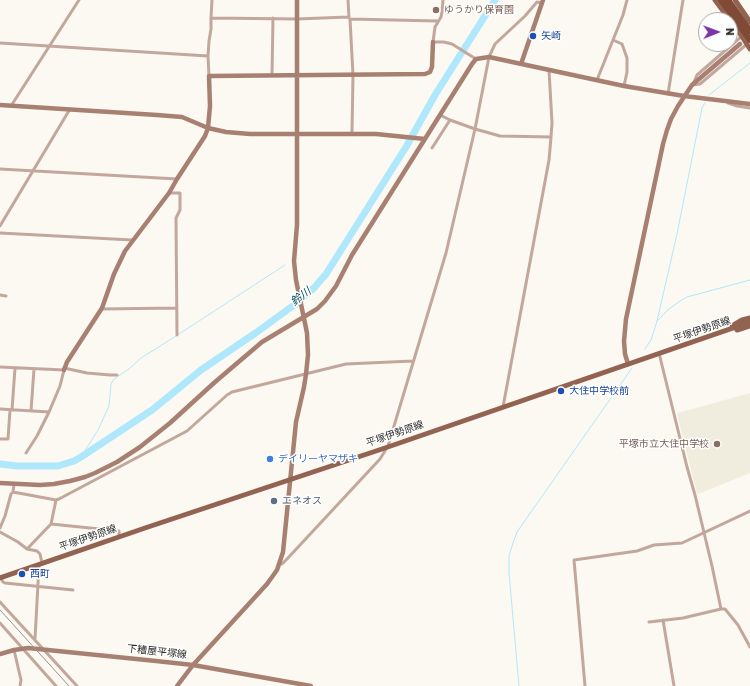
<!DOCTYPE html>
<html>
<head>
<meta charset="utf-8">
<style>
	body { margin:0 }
	#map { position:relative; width:750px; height:686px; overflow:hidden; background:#fbf9f1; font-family:Rubik,sans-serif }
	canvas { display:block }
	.north { position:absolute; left:698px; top:12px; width:40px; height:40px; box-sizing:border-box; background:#fff; border:1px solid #ababaa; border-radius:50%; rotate:89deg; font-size:11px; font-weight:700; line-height:16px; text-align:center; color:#2d2d2a }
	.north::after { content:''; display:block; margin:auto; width:14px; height:18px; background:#7b34a7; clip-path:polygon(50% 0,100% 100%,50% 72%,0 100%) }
</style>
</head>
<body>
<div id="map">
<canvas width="750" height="686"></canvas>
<div class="north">N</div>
</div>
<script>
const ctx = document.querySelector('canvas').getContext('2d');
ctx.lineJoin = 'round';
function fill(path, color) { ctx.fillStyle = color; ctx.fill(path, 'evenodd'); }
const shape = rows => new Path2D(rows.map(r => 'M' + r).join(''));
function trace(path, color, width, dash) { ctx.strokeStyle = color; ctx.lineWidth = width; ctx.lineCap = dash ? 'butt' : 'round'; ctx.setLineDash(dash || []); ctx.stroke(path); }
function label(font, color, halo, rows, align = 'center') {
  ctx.font = font + ' Rubik,"Noto Sans JP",sans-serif'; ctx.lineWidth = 3; ctx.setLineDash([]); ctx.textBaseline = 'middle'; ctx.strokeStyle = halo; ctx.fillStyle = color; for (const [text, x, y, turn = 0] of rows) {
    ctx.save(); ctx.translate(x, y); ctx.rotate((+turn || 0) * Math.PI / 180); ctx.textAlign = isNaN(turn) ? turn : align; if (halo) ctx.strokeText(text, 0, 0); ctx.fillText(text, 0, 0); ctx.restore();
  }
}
fill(shape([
	[750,393,750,473,698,494,697,493,677,414,678,413]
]), '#f1edde');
trace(shape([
	[709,95,750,63],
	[657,321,669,309,680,301,687,297,750,280],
	[179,334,285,265],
	[645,349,651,340,657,321,677,234,702,108,705,103],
	[81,457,98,430,109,406,111,384,113,380,130,368,141,358,176,336],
	[519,686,509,573,509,556,513,543,517,532,632,368]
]), '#afe8fc', 1);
trace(shape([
	[0,464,17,466,58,466,74,461,81,457,152,410,201,370,257,332,294,305,314,288,326,274,338,255,406,147,435,95,495,0]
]), '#afe8fc', 7);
trace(shape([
	[348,0,349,18],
	[443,0,442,12,441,17,435,27,433,42,444,42,452,44,476,59],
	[211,18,212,0],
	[613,40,622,44,627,58,627,72,624,86],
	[0,43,208,56],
	[272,75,273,18],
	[209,76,208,56,209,41,211,29,211,18,297,19,348,17],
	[597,80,623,15,627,0],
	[694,82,697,75,742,36],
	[692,85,700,84,747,44],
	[668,94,683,0],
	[728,103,737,106,750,108],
	[11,106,79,0],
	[440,115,450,120,475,129,500,136,551,137],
	[352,133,353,75,350,19,437,21],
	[432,148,450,120],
	[0,169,177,179],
	[169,193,180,193,180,210,176,218,177,335],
	[0,226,70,109],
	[0,233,132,240],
	[0,295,6,296],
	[101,309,177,308],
	[659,353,687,467,695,495,712,566,721,609,725,609,738,625,750,647],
	[0,367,64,370,60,386,49,412,37,436,26,453],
	[64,368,87,373,110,375,117,375],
	[503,407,549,160,551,137,552,123,549,70],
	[0,409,49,412],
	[12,410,15,368],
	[31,411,34,369],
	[0,439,8,439,10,410],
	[14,484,13,492,56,500,59,499,187,431,227,395,232,392,346,364,413,361],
	[51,524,119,531,119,537],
	[0,528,5,516,11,494,13,492],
	[0,532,18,542,27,549,37,551,40,554,42,563],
	[27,549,51,524,56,500],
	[279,564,282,564,287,559,380,459,388,446,446,253,475,129,489,57,495,44,525,16,537,2,542,3],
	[1,578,3,582,5,583,73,590],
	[0,602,77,686],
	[663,620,674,686],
	[649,622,683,618,721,609],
	[0,623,56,686],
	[35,639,39,565],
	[14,650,21,680,20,686],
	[585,686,574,560,637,551,654,545,682,543,750,511]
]), '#c3a79d', 3);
trace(shape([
	[521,64,543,0],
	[0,105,157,115,182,117,208,128,226,132,250,134,376,134,425,139],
	[628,364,625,354,624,341,626,319,663,144,667,130,671,119,678,106,692,85,740,44],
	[64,370,67,362,102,308,114,274,125,251,169,193,177,179,205,136,208,128,210,106,209,76,425,74,430,72,432,67,433,42],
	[0,483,40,485,54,484,70,481,85,477,95,473,117,462,140,447,170,423,215,382,262,342,317,309,325,301,336,286,352,255,472,64,476,59,489,57,624,86,684,96,750,104],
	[0,654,14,650,28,648,156,661,193,665,311,686],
	[177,686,193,665,267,584,277,570,283,552,296,422,304,387,306,374,308,355,307,333,296,280,294,261,297,225,297,0]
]), '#a88071', 4.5);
trace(shape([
	[715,0,741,35,750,49],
	[735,0,750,22],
	[732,326,742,320,750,318],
	[737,330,750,326],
	[0,578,145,528,382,449,750,322]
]), '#936352', 5);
trace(shape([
	[721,0,750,40],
	[728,0,750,31]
]), '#804a37', 6);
trace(shape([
	[0,610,69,686]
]), '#94938d', 1);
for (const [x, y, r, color] of [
	[436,10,4,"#8d6e63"],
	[533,36,4,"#1a4fb4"],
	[561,391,4,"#1a4fb4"],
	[717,444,4,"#8d6e63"],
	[270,459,4,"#3f7fe0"],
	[274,501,4,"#5c6f8a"],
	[22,574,4,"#1a4fb4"]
]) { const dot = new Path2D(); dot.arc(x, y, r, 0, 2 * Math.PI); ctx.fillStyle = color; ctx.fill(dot); trace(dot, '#fff', 1.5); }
label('10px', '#785e54', '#fff', [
	["ゆうかり保育園",444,10],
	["平塚市立大住中学校",709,444,"right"]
], 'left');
label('10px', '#164399', '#fff', [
	["矢崎",541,36],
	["大住中学校前",569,391],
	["西町",30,574]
], 'left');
label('10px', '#2d2d2a', '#fff', [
	["平塚伊勢原線",702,330,-19],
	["平塚伊勢原線",395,434,-19],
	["平塚伊勢原線",88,538,-19],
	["下糟屋平塚線",157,652,6]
]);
label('10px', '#366cbe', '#fff', [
	["デイリーヤマザキ",278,459]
], 'left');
label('10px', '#4e5e75', '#fff', [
	["エネオス",282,501]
], 'left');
label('italic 11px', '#0c4b5c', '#fff', [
	["鈴川",301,297,-38]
]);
</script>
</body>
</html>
